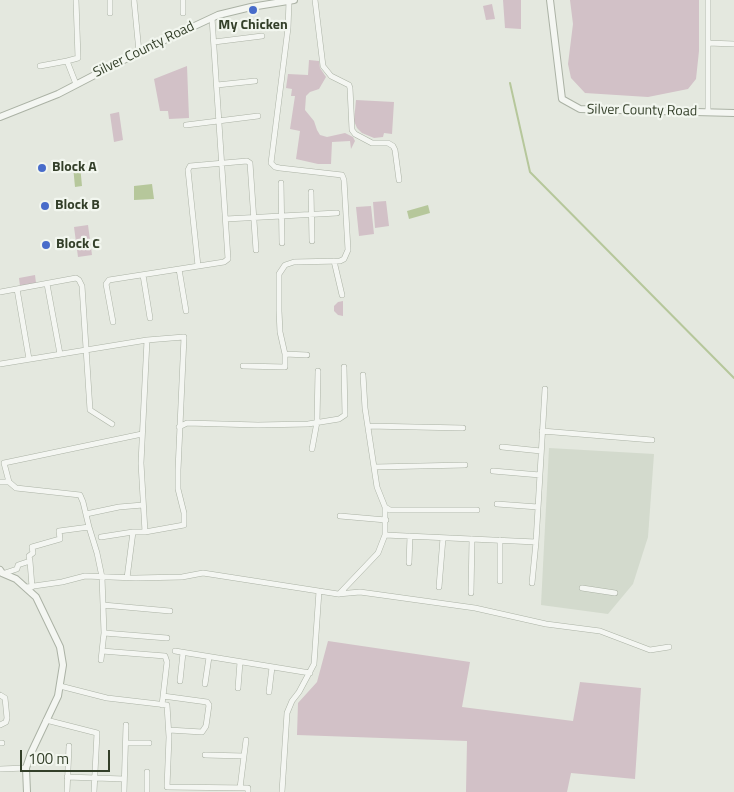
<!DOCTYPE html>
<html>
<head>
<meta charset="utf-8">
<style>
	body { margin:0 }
	#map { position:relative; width:734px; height:792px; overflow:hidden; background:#e4e8df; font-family:"Titillium Web",sans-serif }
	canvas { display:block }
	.scale { position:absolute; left:20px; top:750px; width:90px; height:22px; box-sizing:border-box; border:2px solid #333f29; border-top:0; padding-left:6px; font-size:15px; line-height:18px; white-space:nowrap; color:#333f29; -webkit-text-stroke:4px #f2f6ef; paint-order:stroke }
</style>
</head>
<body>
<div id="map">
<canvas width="734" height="792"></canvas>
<div class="scale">100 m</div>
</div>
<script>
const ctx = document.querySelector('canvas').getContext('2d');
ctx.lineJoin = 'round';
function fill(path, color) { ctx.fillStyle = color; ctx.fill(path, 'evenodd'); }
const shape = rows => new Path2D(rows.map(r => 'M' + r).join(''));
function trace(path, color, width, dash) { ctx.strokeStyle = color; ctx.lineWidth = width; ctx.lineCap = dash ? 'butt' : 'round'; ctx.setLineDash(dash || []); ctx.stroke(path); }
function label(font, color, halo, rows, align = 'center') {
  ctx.font = font + ' "Titillium Web",sans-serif'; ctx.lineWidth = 4.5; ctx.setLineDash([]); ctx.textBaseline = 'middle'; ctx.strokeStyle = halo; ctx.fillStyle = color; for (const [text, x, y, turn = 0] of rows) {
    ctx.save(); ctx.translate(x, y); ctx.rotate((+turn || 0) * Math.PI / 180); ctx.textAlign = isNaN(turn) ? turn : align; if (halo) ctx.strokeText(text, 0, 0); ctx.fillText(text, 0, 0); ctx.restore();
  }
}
fill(shape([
	[549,448,654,454,648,537,633,584,608,614,541,605]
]), '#d3dacd');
fill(shape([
	[503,0,521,0,521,29,505,28],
	[570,0,699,0,699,51,696,79,688,89,648,97,585,93,571,78,568,64,573,24],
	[492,4,495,19,486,20,483,6],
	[309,60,319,61,320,68,326,77,319,89,310,92,306,96,305,110,314,121,317,130,320,135,327,137,345,133,353,137,355,141,351,149,350,141,332,142,331,164,318,164,296,159,300,131,290,129,295,96,291,96,292,89,286,88,288,74,308,75],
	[187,66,189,118,169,119,168,111,160,111,154,79],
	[356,100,394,102,392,134,384,133,383,137,374,138,362,133,357,128,354,121],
	[119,112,123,140,114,142,110,114],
	[386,201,389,226,375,228,373,202],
	[371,206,374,234,359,236,356,207],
	[88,225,92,255,78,257,74,227],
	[35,275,36,283,20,286,19,278],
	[343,301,343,316,338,315,334,311,334,306,338,302],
	[328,641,470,662,462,707,573,721,580,682,641,688,635,779,571,773,567,792,466,792,467,741,297,735,298,703,317,682]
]), '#d2c1c7');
fill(shape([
	[80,165,82,186,75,187,73,166],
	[152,184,154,199,134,200,134,186],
	[428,205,430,213,409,219,407,211]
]), '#b6c79b');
trace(shape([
	[510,83,530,172,734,378]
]), '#b6c79b', 2);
const minor = shape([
	[76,0,78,58,67,61,76,84],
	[110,0,110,13],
	[134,0,139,52],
	[183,0,183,13],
	[315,0,323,66,331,76,349,85,350,88,352,130,355,134,372,143,388,143,393,146,395,150,399,180],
	[708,0,708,112],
	[214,42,262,36],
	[708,43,734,44],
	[40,66,67,61],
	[217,85,255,81],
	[186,125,258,116],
	[281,183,282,243],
	[311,192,312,241],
	[226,219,337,213],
	[334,261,342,295],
	[198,266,188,170,190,166,247,161,250,163,256,250],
	[179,269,186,311],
	[143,275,150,318],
	[47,284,60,354],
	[17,289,29,359],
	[0,292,76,278,79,280,82,286,90,410,112,424],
	[113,322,106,284,109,280,224,262,228,259,212,18],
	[285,354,307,355],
	[0,364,147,340,184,337,178,470,178,489,184,513,184,525,145,532,141,463,147,340],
	[243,366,285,367,285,354,280,332,279,311,279,274,285,265,294,262,340,261,344,259,348,250,344,180,342,175,280,168,275,167,271,163,288,28,289,1],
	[363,375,365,408,377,487,385,507,385,535],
	[368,426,463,428],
	[179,427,187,423,258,425,308,424,339,419,345,415,344,367],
	[542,431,652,440],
	[502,447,541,451],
	[312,449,317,422,318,371],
	[375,467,465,465],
	[493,471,540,475],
	[0,482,9,482,4,463,142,434],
	[497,504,538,507],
	[385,507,390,510,477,510],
	[86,514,119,507,143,505],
	[340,516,386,520],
	[89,527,97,553,102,577,104,633,102,651,165,656,167,662,162,705],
	[101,537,133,532],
	[30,561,32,587],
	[409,563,410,536],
	[5,573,17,569,18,565,30,561,29,556,33,553,32,547,60,539,59,531,89,527,83,502,80,495,16,488,9,482],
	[127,578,133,532,145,532],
	[500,581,500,540],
	[532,583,536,542],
	[27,587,62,582,85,576,136,578,182,577,203,573,338,594,360,592,475,608,546,624,600,631,650,650,669,647],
	[439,587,443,538],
	[582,588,615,593],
	[471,593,472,539],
	[339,594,378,553,385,535,536,542,545,389],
	[103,605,170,611],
	[104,633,167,638],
	[175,651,310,673],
	[101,660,102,651],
	[180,681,183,653],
	[205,684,209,657],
	[60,686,107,698,167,705,169,737,167,787,248,788,248,792],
	[238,688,240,662],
	[269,692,272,667],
	[0,695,5,698,7,718,6,722,0,725],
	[163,696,207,702,209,705,206,726,202,732,169,730],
	[46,720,97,733,94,792],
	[0,743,2,743],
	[126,743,149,743],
	[205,755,244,756],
	[0,769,26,768],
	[67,777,124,779],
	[240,788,246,740],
	[67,792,69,746],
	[124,792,126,725],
	[147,792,147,772],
	[282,792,287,713,292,701,299,692,314,664,319,591]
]);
const tertiary = shape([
	[550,0,562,99,580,109,734,113],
	[0,117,58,94,139,52,218,15,251,7,294,0],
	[0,570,2,573,16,579,36,597,60,647,63,665,58,696,31,753,26,768,27,792]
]);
trace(minor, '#abb2a5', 6);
trace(tertiary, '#abb2a5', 8);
trace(minor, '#f4f6f2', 5);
trace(tertiary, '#f4f6f2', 6);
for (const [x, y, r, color] of [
	[253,10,5,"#486cca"],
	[42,168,5,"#486cca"],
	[45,206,5,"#486cca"],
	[46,245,5,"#486cca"]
]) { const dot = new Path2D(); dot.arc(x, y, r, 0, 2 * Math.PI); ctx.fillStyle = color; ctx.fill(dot); trace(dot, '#f2f6ef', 2); }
label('bold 14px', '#333f29', '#f2f6ef', [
	["My Chicken",253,26,"center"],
	["Block A",52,168],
	["Block B",55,206],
	["Block C",56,245]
], 'left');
label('14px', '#333f29', '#f2f6ef', [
	["Silver County Road",144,50,-26],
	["Silver County Road",642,111,1]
]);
</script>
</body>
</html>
